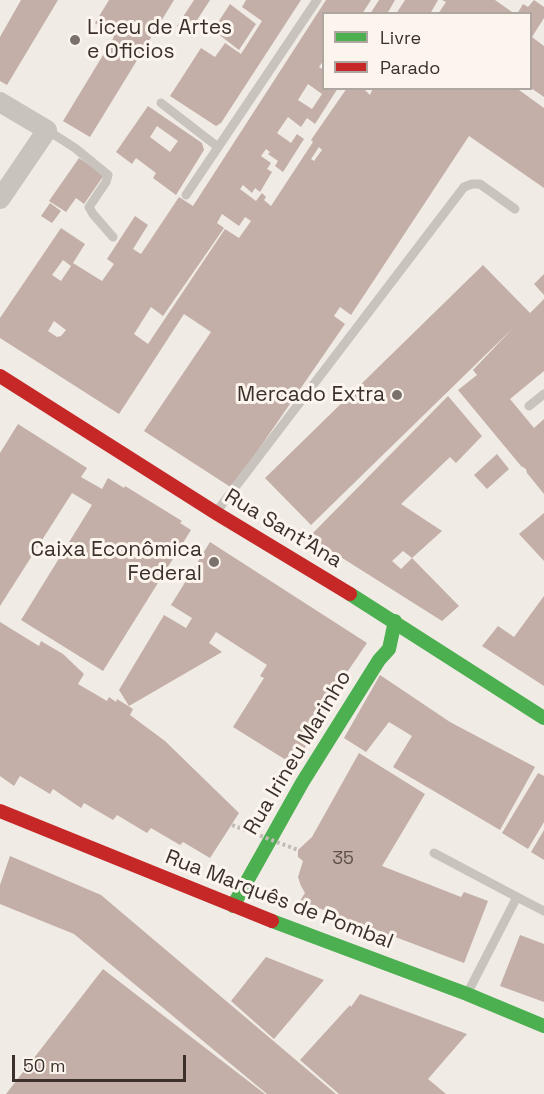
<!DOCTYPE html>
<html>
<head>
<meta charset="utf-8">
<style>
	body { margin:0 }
	#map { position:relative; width:544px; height:1094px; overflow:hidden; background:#f0ebe5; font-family:"Space Grotesk",sans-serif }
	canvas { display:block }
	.legend { position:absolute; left:322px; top:12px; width:210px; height:78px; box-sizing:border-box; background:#fbf5ee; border:2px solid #aea6a0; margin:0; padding:8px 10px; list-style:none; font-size:18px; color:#3b302b }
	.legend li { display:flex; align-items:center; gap:12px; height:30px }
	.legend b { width:30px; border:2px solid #aea6a0 }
	.scale { position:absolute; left:12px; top:1055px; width:174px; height:27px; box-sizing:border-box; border:3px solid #3b302b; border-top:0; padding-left:8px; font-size:18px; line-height:21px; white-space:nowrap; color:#3b302b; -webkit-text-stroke:4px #fbf5ee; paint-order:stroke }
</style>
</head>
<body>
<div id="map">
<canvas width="544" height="1094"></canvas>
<ul class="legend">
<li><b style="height:8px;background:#4caf50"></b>Livre</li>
<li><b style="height:8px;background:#c62828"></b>Parado</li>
</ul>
<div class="scale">50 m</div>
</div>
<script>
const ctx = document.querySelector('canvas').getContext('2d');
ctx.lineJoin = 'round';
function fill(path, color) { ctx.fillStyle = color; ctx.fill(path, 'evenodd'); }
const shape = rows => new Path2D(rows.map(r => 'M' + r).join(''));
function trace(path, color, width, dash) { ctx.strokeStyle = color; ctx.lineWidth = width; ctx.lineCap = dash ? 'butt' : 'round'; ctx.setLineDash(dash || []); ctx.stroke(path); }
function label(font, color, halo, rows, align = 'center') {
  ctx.font = font + ' "Space Grotesk",sans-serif'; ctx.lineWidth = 6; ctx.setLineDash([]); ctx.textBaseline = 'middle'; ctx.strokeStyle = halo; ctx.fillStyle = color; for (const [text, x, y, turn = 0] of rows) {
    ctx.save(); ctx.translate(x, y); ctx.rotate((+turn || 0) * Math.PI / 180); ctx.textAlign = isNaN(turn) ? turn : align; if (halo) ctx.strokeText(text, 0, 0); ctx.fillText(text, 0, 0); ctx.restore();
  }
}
fill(shape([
	[21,0,58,0,7,85,0,81,0,37],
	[109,0,174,0,90,137,63,121,114,37,95,23],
	[194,0,210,0,188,34,177,26],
	[246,0,301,0,221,123,216,126,170,96,201,48,215,57,225,43,241,54,262,21,242,7],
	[326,0,371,0,362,14,324,14,324,60,319,67,324,70,324,88,338,88,315,124,307,118,301,127,288,117,277,133,291,143,297,134,304,139,283,172,275,166,278,161,268,154,270,152,266,149,261,156,271,163,267,169,272,172,260,192,255,188,252,193,243,185,240,189,256,201,262,193,266,197,264,200,271,206,313,142,311,140,347,88,363,88,370,95,373,88,520,88,519,90,544,108,544,188,469,136,351,315,340,307,334,316,345,324,232,488,144,431,211,332,184,314,119,414,0,338,0,318,61,228,85,244,73,263,102,281,114,264,107,259,135,216,148,225,133,249,141,254,179,197,193,206],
	[308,84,322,94,312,109,298,100],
	[319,147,322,150,314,161,311,159],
	[222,214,239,226,245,217,251,221,239,238,225,229,148,344,134,334,151,307,163,316,224,228,217,223],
	[63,260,71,266,61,281,52,275],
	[54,321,66,330,61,336,57,337,48,331],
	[379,0,395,0,387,14,370,14],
	[405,0,438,0,430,14,396,14],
	[442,0,495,0,515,14,438,14,446,2],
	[534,0,544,7,544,18,532,37,544,46,544,97,531,88,531,14,517,14,523,4,528,7],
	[230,4,256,24,239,50,213,30],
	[148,106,202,143,204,150,176,195,153,178,156,173,136,158,132,164,116,152],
	[157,126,178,141,170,152,150,137],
	[79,158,104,175,84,204,76,198,66,212,49,201],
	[50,203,61,211,52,223,41,216],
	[483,265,530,313,544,299,544,371,510,399,534,428,544,419,544,494,527,473,526,469,521,466,458,390,477,375,473,370,513,328,311,525,265,478],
	[544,274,544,295,534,284],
	[448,396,482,436,456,463,450,457,401,504,442,531,412,558,403,551,392,561,401,569,412,558,459,606,442,621,309,537],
	[18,424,87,468,81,477,102,489,108,478,124,488,125,486,182,521,180,523,191,530,103,671,21,620,92,505,72,493,0,606,0,453],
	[497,454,509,469,487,489,474,475],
	[544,513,544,561,519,534],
	[210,542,367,643,326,703,331,706,294,765,233,727,264,678,260,676,267,665,216,632,209,643,222,652,129,706,119,690,164,615,186,628,192,618,171,605],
	[544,596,544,686,482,646,498,626,514,637],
	[0,622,39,646,41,641,63,654,84,674,78,684,107,701,109,697,116,702,117,699,133,709,130,715,165,741,239,813,210,858,183,842,180,845,151,828,147,833,117,815,113,820,84,803,81,808,53,789,50,794,20,776,14,786,0,776],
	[380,675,450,722,535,767,500,830,393,767,412,736,389,722,366,752,344,738],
	[359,753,425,794,382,866,461,897,464,892,488,901,464,963,300,901,305,893,301,886,298,877,303,861,298,857,298,850,312,837],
	[538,773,544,776,544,822,528,849,502,833],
	[544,830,544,860,531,852],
	[10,856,101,895,336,1094,267,1094,74,934,0,904,0,885],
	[520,935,544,944,544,1002,500,986],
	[266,957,324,980,274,1039,231,1001],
	[103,969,265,1094,6,1094],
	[360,994,467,1034,428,1079,446,1094,339,1094,300,1060,350,1005,351,1007]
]), '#c3afa7');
trace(shape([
	[161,103,218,147],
	[47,130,75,148,108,175,106,182,89,207,93,214,113,237],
	[186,195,317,0],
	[529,406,544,394],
	[217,511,464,187,472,184,480,184,515,209],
	[434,853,517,897,468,992],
	[517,897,544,911]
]), '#c9c3be', 9);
trace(shape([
	[0,102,47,130,0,199]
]), '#c9c3be', 20);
trace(shape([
	[350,594,544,718],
	[233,906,302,783,379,660,389,649,395,621],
	[272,921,467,994,544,1026]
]), '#4caf50', 14);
trace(shape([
	[0,376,216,513,350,594],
	[0,811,272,921]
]), '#c62828', 14);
trace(shape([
	[232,825,298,850]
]), '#c2bbb6', 4, [3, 3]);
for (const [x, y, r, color] of [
	[75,40,6,"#7a716c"],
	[397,395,6,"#7a716c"],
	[214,562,6,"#7a716c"]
]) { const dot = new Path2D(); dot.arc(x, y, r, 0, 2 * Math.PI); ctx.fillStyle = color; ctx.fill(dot); trace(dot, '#fbf5ee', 2); }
label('18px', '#5d504a', null, [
	["35",343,859]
]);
label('21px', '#3b302b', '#fbf5ee', [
	["Liceu de Artes",87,28,"left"],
	["e Oficios",87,52,"left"],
	["Mercado Extra",385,395],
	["Caixa Econômica",202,550],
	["Federal",202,574]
], 'right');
label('21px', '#3b302b', '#fbf5ee', [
	["Rua Sant'Ana",283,529,31],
	["Rua Irineu Marinho",298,753,-59],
	["Rua Marquês de Pombal",279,900,21]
]);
</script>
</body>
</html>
